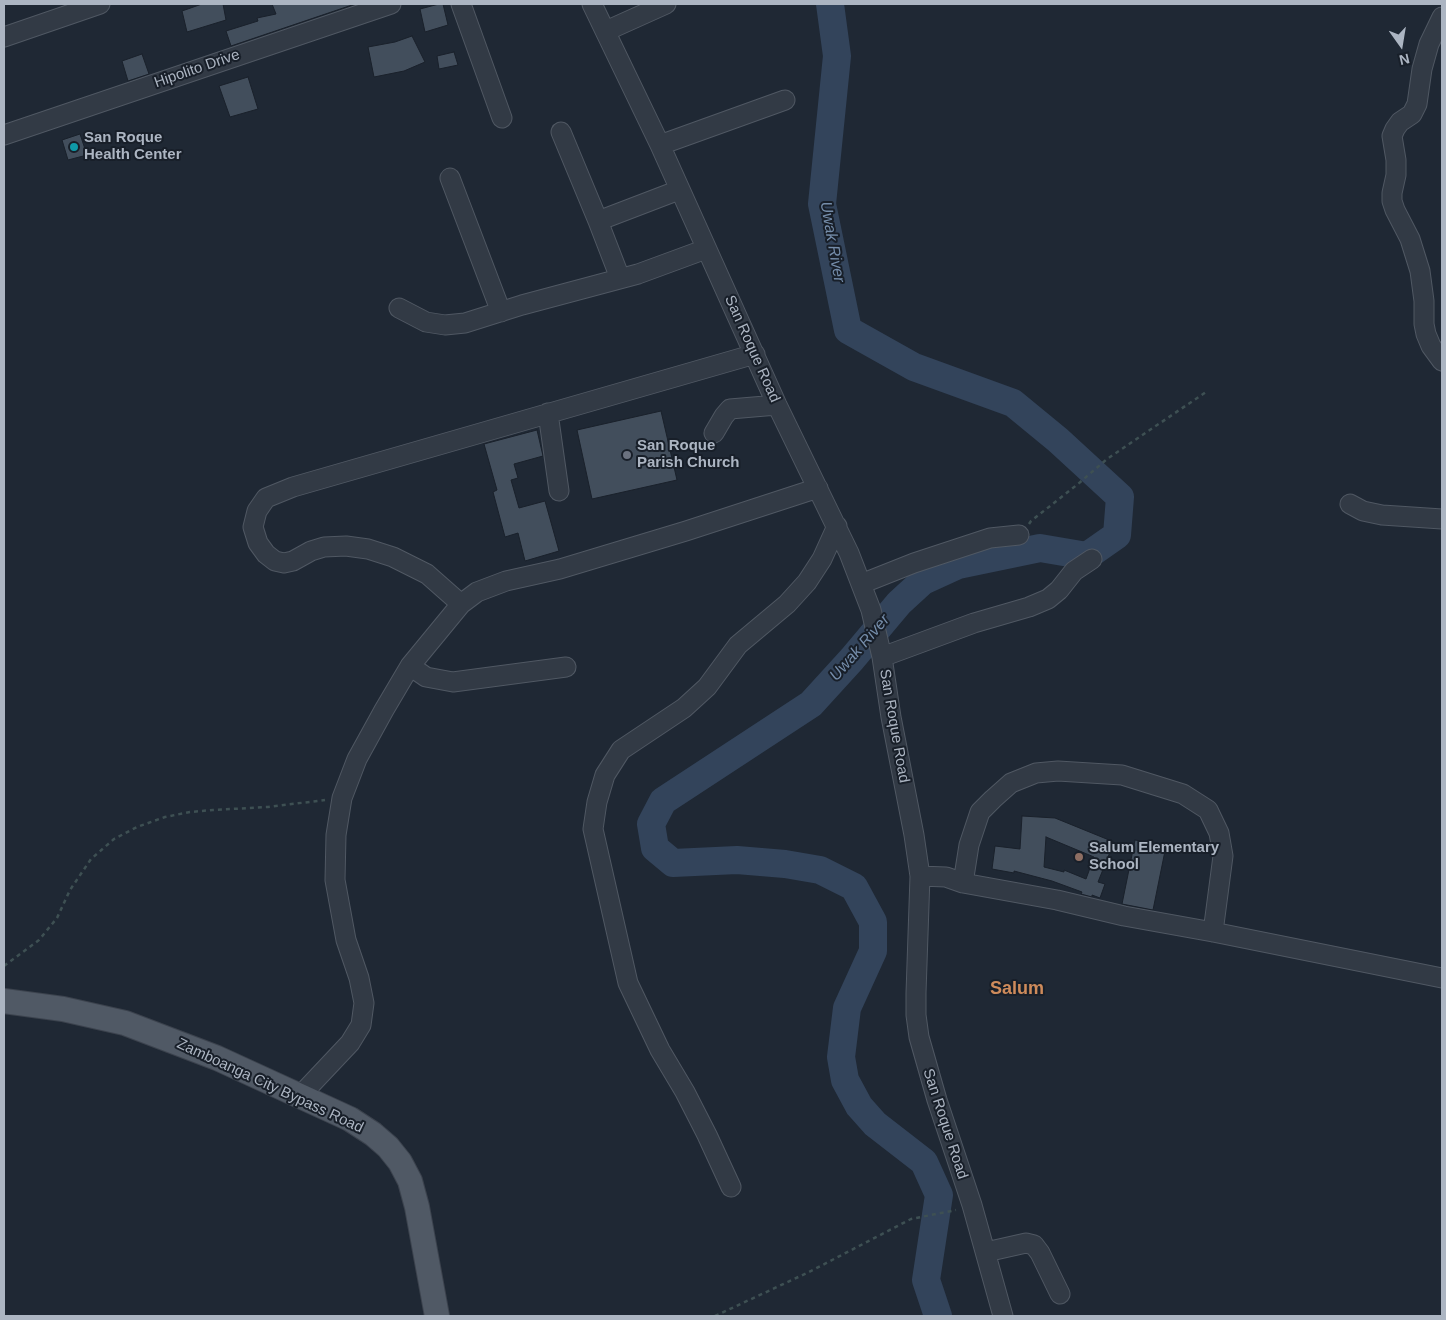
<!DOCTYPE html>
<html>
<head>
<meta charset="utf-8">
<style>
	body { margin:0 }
	#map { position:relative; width:1446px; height:1320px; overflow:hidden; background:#1f2834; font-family:Arial,sans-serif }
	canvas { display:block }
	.frame { position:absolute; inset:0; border:5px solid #acb5c2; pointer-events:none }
	.north { position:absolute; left:1376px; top:20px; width:50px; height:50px; -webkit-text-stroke:4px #181f29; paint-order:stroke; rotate:167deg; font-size:14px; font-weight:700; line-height:20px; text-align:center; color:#acb5c2 }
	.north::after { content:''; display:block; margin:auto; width:18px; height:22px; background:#acb5c2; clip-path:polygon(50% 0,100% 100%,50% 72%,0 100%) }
</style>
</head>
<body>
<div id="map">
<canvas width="1446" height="1320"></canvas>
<div class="frame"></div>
<div class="north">N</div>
</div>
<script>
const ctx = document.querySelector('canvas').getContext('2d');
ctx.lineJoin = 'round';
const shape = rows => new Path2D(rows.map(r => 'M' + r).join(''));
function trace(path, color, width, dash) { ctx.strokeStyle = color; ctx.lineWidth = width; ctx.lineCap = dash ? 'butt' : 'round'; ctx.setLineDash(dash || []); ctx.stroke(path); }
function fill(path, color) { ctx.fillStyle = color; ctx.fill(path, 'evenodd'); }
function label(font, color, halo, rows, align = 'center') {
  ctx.font = font + ' Arial,sans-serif'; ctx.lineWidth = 4; ctx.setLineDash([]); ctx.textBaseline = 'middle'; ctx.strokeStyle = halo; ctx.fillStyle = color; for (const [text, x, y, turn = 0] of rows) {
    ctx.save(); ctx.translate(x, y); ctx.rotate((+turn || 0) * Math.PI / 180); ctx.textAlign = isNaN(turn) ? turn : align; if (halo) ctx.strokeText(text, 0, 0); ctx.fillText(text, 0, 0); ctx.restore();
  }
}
trace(shape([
	[830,4,837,56,822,204,848,330,914,367,1013,403,1058,440,1120,497,1117,535,1087,556,1040,548,958,565,923,581,899,603,852,659,811,704,663,801,651,824,655,848,673,863,737,860,785,864,820,870,854,887,873,922,873,951,847,1008,841,1057,845,1080,859,1106,875,1124,924,1162,939,1195,926,1280,938,1316]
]), '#33445b', 28);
const building = shape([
	[202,4,223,4,226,20,187,32,182,11,202,4],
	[272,4,355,4,231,46,226,31,258,21,257,18,276,14,272,4],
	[439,4,443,4,448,25,425,32,420,9,439,4],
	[412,36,425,62,404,71,374,77,368,47,395,42,412,36],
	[454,52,458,65,439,69,437,56,454,52],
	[142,54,149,74,128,81,122,61,142,54],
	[248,77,258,109,230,117,219,86,248,77],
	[80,134,87,155,68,160,62,140,80,134],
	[661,411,677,480,592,499,577,430,661,411],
	[537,430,543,456,514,464,518,478,511,480,519,508,545,501,559,551,525,561,518,533,505,537,493,492,497,490,484,444,537,430],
	[1022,816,1055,818,1114,842,1098,882,1105,884,1100,898,1092,895,1092,897,1081,894,1082,892,1052,881,1014,871,1014,873,992,869,995,846,1020,849,1022,816],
	[1046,837,1094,857,1086,879,1064,870,1064,872,1044,867,1046,837],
	[1135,840,1166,846,1153,910,1122,904,1135,840]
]);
fill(building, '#424e5c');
trace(building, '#1a212b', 1);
const minor = shape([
	[461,4,502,118],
	[592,4,660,145,777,405,849,553,871,610,882,657,891,717,914,835,920,876,916,993,916,1015,919,1037,937,1100,972,1205,1003,1316],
	[1442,17,1429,44,1422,69,1417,104,1412,114,1400,122,1395,129,1392,136,1396,160,1396,175,1392,193,1392,201,1395,210,1410,239,1420,271,1424,301,1424,324,1426,334,1431,346,1442,361],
	[606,31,666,4],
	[4,37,100,4],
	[561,132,598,221,620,278],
	[4,135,391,4],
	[660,145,785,100],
	[450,178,501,312],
	[598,221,679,190],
	[399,308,426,322,445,325,465,323,522,305,638,274,706,249],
	[548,413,559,491],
	[714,433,724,416,730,409,777,405],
	[1350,504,1363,511,1382,515,1442,519],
	[861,584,914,563,990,538,1019,535],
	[461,604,427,574,393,557,368,549,346,546,324,547,311,551,293,561,284,563,275,561,266,554,258,543,253,527,257,511,266,498,293,487,755,354],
	[882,657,974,623,1029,607,1048,599,1059,590,1074,571,1092,559],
	[410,666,426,677,453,682,566,667],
	[920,876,946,877,963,883,1057,900,1124,916,1213,932,1442,978],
	[963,883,969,845,980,812,993,799,1011,783,1036,773,1058,771,1122,775,1183,794,1208,810,1219,833,1223,856,1213,932],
	[300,1096,350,1043,361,1025,364,1003,359,978,346,940,335,880,336,835,342,798,357,759,384,710,410,666,461,604,477,592,506,581,560,569,686,531,818,488],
	[731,1187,707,1135,685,1092,660,1050,628,983,593,829,597,802,605,775,621,750,684,708,707,687,738,645,787,604,807,582,822,559,837,526],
	[986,1252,1026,1243,1034,1245,1040,1253,1060,1294]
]);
const major = shape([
	[4,1001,63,1009,125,1023,217,1058,350,1119,373,1134,388,1147,400,1162,410,1181,417,1207,437,1316]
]);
trace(minor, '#505863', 21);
trace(major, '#3c434e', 26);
trace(shape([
	[1029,524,1031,521,1078,484,1107,459,1206,392],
	[4,966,39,940,57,918,70,890,91,859,114,839,137,827,165,817,190,812,213,810,268,807,325,800],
	[715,1316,809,1272,911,1219,956,1210]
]), '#3e5053', 2.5, [4, 4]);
trace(minor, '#323a45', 19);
trace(major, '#505965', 24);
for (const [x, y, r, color] of [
	[74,147,5,"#0f9aa8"],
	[627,455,5,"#6b7280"],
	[1079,857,5,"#8d6e63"]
]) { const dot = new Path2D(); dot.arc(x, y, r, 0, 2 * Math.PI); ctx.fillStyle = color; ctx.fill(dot); trace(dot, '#181f29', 2); }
label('15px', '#acb5c2', '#181f29', [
	["Hipolito Drive",197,69,-19],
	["San Roque Road",752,349,66],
	["San Roque Road",894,726,80],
	["Zamboanga City Bypass Road",270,1086,25],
	["San Roque Road",945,1124,72]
]);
label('bold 15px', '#acb5c2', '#181f29', [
	["San Roque",84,138],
	["Health Center",84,155],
	["San Roque",637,446],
	["Parish Church",637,463],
	["Salum Elementary",1089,848],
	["School",1089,865]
], 'left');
label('italic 16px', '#758daa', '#181f29', [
	["Uwak River",832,242,80],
	["Uwak River",860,648,-49]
]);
label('bold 18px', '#ce8b5b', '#181f29', [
	["Salum",1017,989]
]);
</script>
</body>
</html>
